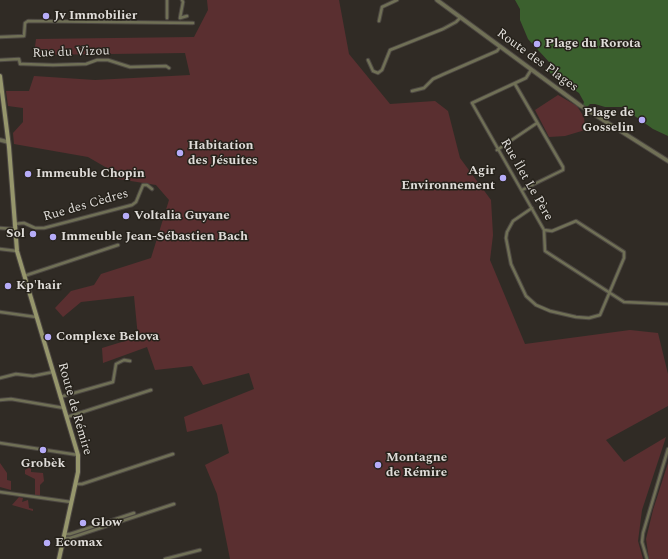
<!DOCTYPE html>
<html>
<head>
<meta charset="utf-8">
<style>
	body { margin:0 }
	canvas { display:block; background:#302b25 }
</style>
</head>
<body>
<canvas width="668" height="559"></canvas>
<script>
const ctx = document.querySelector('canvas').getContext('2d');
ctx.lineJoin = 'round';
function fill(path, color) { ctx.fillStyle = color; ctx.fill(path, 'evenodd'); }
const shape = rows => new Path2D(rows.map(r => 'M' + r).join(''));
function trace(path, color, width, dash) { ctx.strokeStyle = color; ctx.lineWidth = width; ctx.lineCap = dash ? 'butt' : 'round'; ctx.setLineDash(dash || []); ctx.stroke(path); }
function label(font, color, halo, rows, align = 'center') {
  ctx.font = font + ' Spectral,serif'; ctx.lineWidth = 3; ctx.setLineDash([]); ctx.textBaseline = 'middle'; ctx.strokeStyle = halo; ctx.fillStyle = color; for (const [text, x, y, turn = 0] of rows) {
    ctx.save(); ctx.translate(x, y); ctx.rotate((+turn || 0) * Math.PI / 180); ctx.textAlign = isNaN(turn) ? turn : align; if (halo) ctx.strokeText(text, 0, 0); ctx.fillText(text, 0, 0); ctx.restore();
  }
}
fill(shape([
	[207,0,339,0,349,54,390,104,435,101,448,111,460,158,491,200,493,235,490,260,525,344,630,330,658,333,668,374,668,406,606,440,624,462,666,437,642,510,638,541,643,559,230,559,217,494,205,465,229,453,222,424,187,432,184,417,254,389,249,373,203,385,192,366,155,370,147,347,103,363,102,348,138,337,134,296,81,302,63,317,55,308,71,291,94,285,101,274,151,258,169,200,156,185,112,178,107,168,88,157,14,144,13,133,23,122,23,108,8,106,6,91,29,91,34,76,95,80,190,75,185,53,34,55,36,39,194,37,208,10],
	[558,95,577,106,584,117,585,130,565,136,549,137,535,110],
	[0,463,7,473,7,480,11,481,11,490,0,487],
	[668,463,668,559,649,559,646,539,653,510],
	[31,466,31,472,43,473,44,481,40,485,40,496,35,495,35,479,25,474,25,470],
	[19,497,23,498,22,502,28,500,29,508,33,509,33,511,12,505]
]), '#5a2f30');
fill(shape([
	[515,0,668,0,668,136,653,129,622,107,605,107,595,104,590,104,587,107,583,105,584,102,579,93,551,74,549,71,550,63,528,39,520,20,520,9]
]), '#3b602e');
const minor = shape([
	[182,0,183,2,180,18,187,16],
	[167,18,167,0],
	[379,21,382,7,397,0],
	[0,37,24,36,25,23,28,21,193,23],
	[0,60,19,59,20,64,23,64,53,65,86,64,97,60,108,60,130,67,166,66,169,68],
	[368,60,373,71,378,73,382,70,390,50,443,29,456,22,460,18],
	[531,70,526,78,472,103,544,230,545,251,624,302,668,304],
	[515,84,563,167,563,170,522,190],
	[412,91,424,88,433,79,444,74,497,51,500,47],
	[497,150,537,123],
	[532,208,513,221,507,232,506,238,511,264,526,296,536,305,550,311,576,317,589,318,600,315,624,258,624,252,576,221,552,231,544,230],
	[14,224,24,223,35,228,44,228,132,205,136,202,143,185,147,185,152,189],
	[0,228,14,229],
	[0,249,17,251],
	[24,276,118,245],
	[0,312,36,317],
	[0,378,16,374,33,376,53,372],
	[60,397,113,382,116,364,124,360,130,361],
	[0,400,11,399,64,408],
	[67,417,151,390],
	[0,443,78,455],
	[76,484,82,484,173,454],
	[0,492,71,502],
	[65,534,70,534,134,513],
	[64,538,70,538,174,504],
	[165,559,200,550],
	[647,559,642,542,643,533,668,449]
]);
const tertiary = shape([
	[437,0,581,106,668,161],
	[0,140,8,142]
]);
const secondary = shape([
	[0,76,9,147,17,251,78,455,78,472,59,559]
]);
trace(minor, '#4c4742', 4.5);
trace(tertiary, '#4c4742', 5.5);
trace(secondary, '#4c4742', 6);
trace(minor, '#707056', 2.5);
trace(tertiary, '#707056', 3.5);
trace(secondary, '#96966c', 4);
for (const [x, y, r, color] of [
	[46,16,4,"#b6acf8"],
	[537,44,4,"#b6acf8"],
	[642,120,4,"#b6acf8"],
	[180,153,4,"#b6acf8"],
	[28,174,4,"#b6acf8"],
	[503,178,4,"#b6acf8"],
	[126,216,4,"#b6acf8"],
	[33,234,4,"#b6acf8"],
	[53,237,4,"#b6acf8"],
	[8,286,4,"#b6acf8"],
	[48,337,4,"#b6acf8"],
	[43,450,4,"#b6acf8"],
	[378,465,4,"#b6acf8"],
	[83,523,4,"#b6acf8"],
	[47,543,4,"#b6acf8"]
]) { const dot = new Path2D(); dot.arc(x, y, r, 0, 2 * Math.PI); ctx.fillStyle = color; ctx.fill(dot); trace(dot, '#26221b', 1.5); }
label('bold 13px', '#dfdcd8', '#26221b', [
	["Jv Immobilier",54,16],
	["Plage du Rorota",545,44],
	["Plage de",634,113,"right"],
	["Gosselin",634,128,"right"],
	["Habitation",188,146],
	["des Jésuites",188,161],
	["Agir",495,171,"right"],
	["Environnement",495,186,"right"],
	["Immeuble Chopin",36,174],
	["Voltalia Guyane",134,216],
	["Sol",25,234,"right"],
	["Immeuble Jean-Sébastien Bach",61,237],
	["Kp'hair",16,286],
	["Complexe Belova",56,337],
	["Montagne",386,458],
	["de Rémire",386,473],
	["Grobèk",43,464,"center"],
	["Glow",91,523],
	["Ecomax",55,543]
], 'left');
label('13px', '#dfdcd8', '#26221b', [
	["Rue du Vizou",71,53,-2],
	["Route des Plages",537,61,36],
	["Rue Îlet Le Père",526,180,60],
	["Rue des Cèdres",86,206,-16],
	["Route de Rémire",74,409,74]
]);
</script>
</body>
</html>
